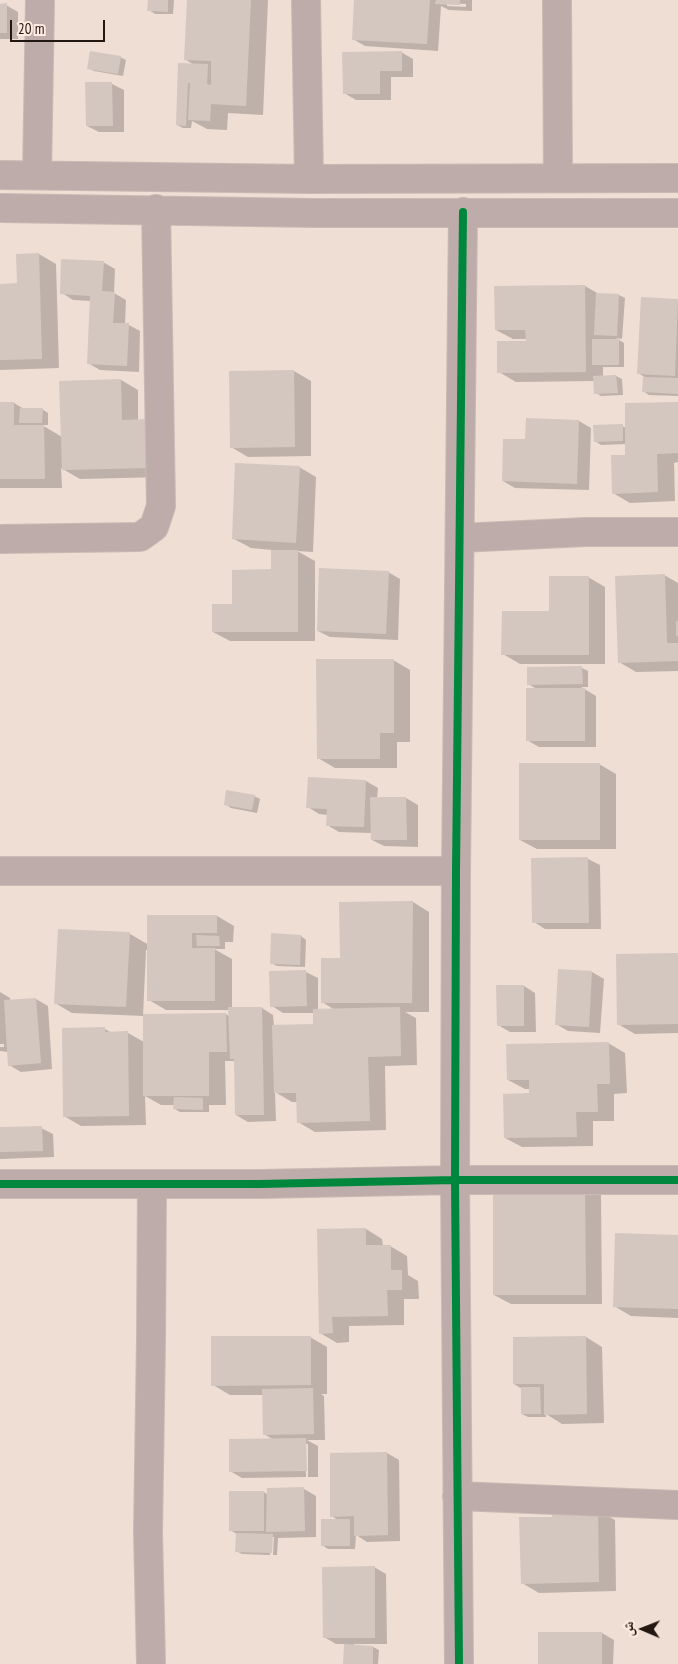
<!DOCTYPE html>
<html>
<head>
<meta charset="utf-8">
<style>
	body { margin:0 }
	#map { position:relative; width:678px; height:1664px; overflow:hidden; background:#eeded4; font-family:"PT Sans Narrow","Noto Naskh Arabic",sans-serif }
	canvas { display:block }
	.north { position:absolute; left:618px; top:1604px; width:50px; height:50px; -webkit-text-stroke:4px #fdebe1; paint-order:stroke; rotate:271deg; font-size:14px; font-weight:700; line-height:20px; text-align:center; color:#221711 }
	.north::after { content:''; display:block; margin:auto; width:18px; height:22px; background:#221711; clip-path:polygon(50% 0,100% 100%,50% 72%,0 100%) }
	.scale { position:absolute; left:10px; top:20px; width:95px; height:22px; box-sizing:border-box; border:2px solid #221711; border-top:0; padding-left:6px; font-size:15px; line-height:18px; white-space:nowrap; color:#221711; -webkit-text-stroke:4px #fdebe1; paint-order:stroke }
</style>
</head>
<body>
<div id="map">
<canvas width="678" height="1664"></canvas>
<div class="north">ش</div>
<div class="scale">20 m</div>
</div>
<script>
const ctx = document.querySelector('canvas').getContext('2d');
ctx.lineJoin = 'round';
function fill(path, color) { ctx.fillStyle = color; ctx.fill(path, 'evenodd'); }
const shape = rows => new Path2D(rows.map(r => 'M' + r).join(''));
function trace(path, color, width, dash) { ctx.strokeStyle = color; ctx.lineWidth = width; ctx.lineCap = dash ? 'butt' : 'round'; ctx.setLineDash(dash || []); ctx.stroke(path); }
fill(shape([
	[149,0,174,0,173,14,155,14,149,10],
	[188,0,268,0,263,115,228,113,227,130,207,129,192,121,191,128,183,128,177,125,180,64,194,65,185,59],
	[355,0,472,0,472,11,449,10,441,6,438,51,365,46,353,39],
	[447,3,466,4,466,7,447,6],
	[0,5,6,5,18,12,18,39,0,39],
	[401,52,413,59,413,77,391,77,391,100,356,100,344,93],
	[120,57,126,60,123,76,94,71,89,68],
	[112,84,124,90,124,132,99,132,87,126],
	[39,254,56,264,59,368,0,370,0,285,18,284],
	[103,262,115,269,114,293,126,300,125,324,129,325,140,331,139,372,100,370,88,363,91,301,73,300,62,293],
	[585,286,599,294,619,295,625,298,622,339,616,338,624,343,624,367,603,367,603,377,616,376,622,379,623,395,601,396,596,393,595,381,516,382,499,372,527,342,527,339,513,339,496,330,496,288],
	[642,298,678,301,678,396,649,395,643,391,648,379,638,373],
	[294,371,311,381,311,456,248,457,231,447],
	[121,380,138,390,138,421,165,477,80,479,61,468,62,488,0,488,0,403,14,403,24,409,42,409,48,413,48,425,42,425,62,437],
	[678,404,678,462,674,463,675,501,630,503,613,493,627,456,626,444,601,445,595,441,622,426,626,428],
	[527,419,579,421,591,428,589,490,515,488,503,481,526,441],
	[299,467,316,477,313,552,297,551,315,561,315,641,230,641,213,632,234,605,272,570,272,550,251,548,234,539],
	[388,572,400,579,398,640,330,637,318,631],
	[664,575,678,583,678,671,636,672,619,662],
	[588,577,605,587,605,664,520,664,503,654],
	[393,660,410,670,410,742,397,742,397,768,335,768,318,758],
	[582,668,588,671,588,687,581,687,596,696,596,747,539,747,527,740,537,689,528,684],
	[599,764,616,774,616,849,537,849,520,840],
	[309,778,366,781,378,788,377,799,406,798,418,805,418,847,384,846,372,840,372,833,339,832,327,825,328,815,319,814,308,807],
	[254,796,260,799,257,813,231,808,225,804],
	[588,859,600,865,601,929,545,929,534,922,533,860],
	[413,902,429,912,429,1012,405,1012,416,1018,417,1065,385,1066,386,1130,315,1132,298,1122,297,1102,292,1102,275,1092,276,1121,248,1122,236,1115,235,1061,225,1061,226,1105,209,1105,209,1112,180,1112,175,1109,175,1105,161,1105,145,1096,146,1125,81,1126,64,1116,105,1029,112,1033,128,1033,144,1042,144,1016,72,1013,55,1003,59,930,130,934,149,945,217,916,234,926,233,942,225,942,225,949,214,949,232,959,232,1008,262,1008,273,1015,274,1026,314,1025,314,1013,283,1013,272,1006,306,972,318,978,318,1010,335,1010,322,1002,341,959],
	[146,950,149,950,149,1000,166,1010,230,1010,230,1017,226,1014,143,1016],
	[301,936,306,940,305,967,277,966,271,963],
	[678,954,678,1033,635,1034,618,1024],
	[592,972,604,979,600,1033,568,1031,556,1024],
	[524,986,535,993,536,1032,510,1032,498,1025],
	[0,992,10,998,10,1001,36,999,48,1006,52,1069,21,1072,9,1065,8,1052,0,1051,0,1047,4,1047,4,1044,0,1044],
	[608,1043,625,1053,627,1093,614,1094,614,1121,593,1121,593,1146,522,1147,505,1138,531,1094,531,1089,525,1089,508,1080],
	[41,1128,53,1134,54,1157,0,1159,0,1129],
	[585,1186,601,1195,602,1304,511,1304,494,1295],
	[366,1229,382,1239,383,1246,390,1246,407,1256,408,1275,418,1281,419,1299,404,1299,404,1325,349,1326,349,1342,337,1343,320,1333],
	[678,1237,678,1318,631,1316,614,1306],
	[310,1337,327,1347,327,1394,321,1394,324,1396,325,1440,307,1440,318,1446,318,1477,308,1477,308,1444,305,1444,306,1477,242,1478,230,1471,274,1440,264,1434,263,1395,230,1395,213,1385],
	[586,1337,602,1347,604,1423,562,1424,546,1414,546,1417,528,1417,522,1414,522,1389,514,1384],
	[387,1453,399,1460,400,1541,367,1542,356,1535,355,1549,328,1549,322,1545,339,1521,332,1516],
	[304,1489,316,1496,316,1537,278,1538,277,1555,273,1555,274,1537,271,1537,270,1555,242,1554,236,1551,237,1534,230,1530,264,1492,268,1495],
	[598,1510,615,1520,616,1591,539,1593,522,1583,554,1518],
	[374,1567,386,1574,387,1644,354,1644,354,1646,373,1647,379,1650,378,1664,344,1664,346,1644,336,1644,324,1637],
	[602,1633,614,1640,613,1664,539,1664]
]), '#0003');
fill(shape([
	[148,0,168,0,168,12,147,11],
	[187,0,251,0,246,106,211,104,210,121,188,120,190,83,188,83,186,126,176,125,178,63,208,64,207,84,211,85,211,61,184,60],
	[354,0,430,0,427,44,352,40],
	[436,0,460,0,460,5,435,4],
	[7,3,7,33,0,33,0,4],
	[90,51,121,56,118,74,87,69],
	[402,51,402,71,380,71,380,94,343,94,342,52],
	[85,82,112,82,113,126,86,126],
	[39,253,42,359,0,360,0,284,17,283,16,254],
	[61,259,104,261,102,291,115,292,113,323,129,323,127,366,87,364,90,296,60,294],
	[585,285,586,372,497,373,497,341,526,341,525,330,495,330,494,286],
	[596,293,619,294,617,336,594,335],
	[641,297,678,299,675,376,637,374],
	[592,339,619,339,619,365,592,365],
	[294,370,295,447,230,448,229,371],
	[616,375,618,393,594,394,593,376],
	[643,377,678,378,678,394,642,392],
	[121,379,122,420,147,419,149,468,62,470,59,381],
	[0,402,14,402,14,425,44,425,45,479,0,479],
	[678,402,678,453,657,454,658,492,612,494,611,455,625,455,625,403],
	[20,408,43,408,42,423,19,423],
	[526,418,579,420,577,484,502,481,503,439,525,439],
	[623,424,623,441,594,442,593,425],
	[235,463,300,466,296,543,232,539],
	[271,550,298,550,298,632,212,632,212,604,232,604,232,570,271,569],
	[319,568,389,571,386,634,317,631],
	[665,574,667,643,678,643,678,661,618,663,615,576],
	[549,576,589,576,589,655,501,655,502,611,549,611],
	[676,621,678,621,678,636,676,636],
	[316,659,394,659,394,733,380,733,380,759,317,759],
	[582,666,583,684,527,685,527,667],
	[526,688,585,688,585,741,526,741],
	[519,763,600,763,600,840,519,840],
	[308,777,366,780,364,827,326,826,327,809,306,808],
	[226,790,255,795,252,810,224,805],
	[370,797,406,797,407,840,371,840],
	[588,857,589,923,532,923,531,858],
	[413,901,412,1003,321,1003,321,958,340,958,339,902],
	[147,915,217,915,217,933,192,933,192,948,215,948,215,1001,147,1001],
	[58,929,130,932,126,1007,54,1004],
	[271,933,301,935,300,965,270,964],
	[196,935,219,936,220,946,197,946],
	[678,953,678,1024,617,1025,616,954],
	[558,969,592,971,589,1027,555,1025],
	[306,970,307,1006,270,1007,269,971],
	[496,985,524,985,524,1026,497,1026],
	[36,998,41,1063,8,1066,4,1000],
	[228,1007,262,1007,264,1115,235,1115,234,1059,230,1059],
	[400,1007,401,1056,368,1057,370,1121,297,1123,296,1093,274,1093,272,1025,313,1024,313,1009],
	[226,1013,227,1052,209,1052,209,1096,143,1096,143,1014],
	[105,1027,105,1032,128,1031,129,1116,63,1117,62,1028],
	[609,1042,610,1084,597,1084,598,1112,576,1112,577,1137,504,1138,503,1094,529,1093,529,1080,507,1080,506,1044],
	[174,1097,203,1098,203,1110,173,1109],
	[42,1126,43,1151,0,1152,0,1127],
	[585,1184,586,1295,493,1295,493,1185],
	[366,1228,366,1245,391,1245,391,1270,402,1270,402,1290,387,1290,388,1316,332,1317,333,1333,319,1334,317,1229],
	[615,1233,678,1235,678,1309,613,1307],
	[211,1336,311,1336,311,1385,211,1386],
	[586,1336,587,1414,544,1415,544,1384,513,1384,513,1337],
	[521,1387,540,1387,541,1414,521,1414],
	[313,1388,314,1434,263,1435,262,1389],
	[306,1438,307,1471,229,1472,229,1439],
	[387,1452,388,1535,354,1536,354,1516,330,1517,330,1453],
	[304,1487,305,1531,266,1532,267,1488],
	[229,1491,264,1491,264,1531,229,1531],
	[598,1509,599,1582,521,1584,519,1517,552,1517,552,1510],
	[321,1519,350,1519,350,1546,321,1546],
	[236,1533,273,1534,272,1553,235,1552],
	[375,1566,375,1638,323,1638,322,1567],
	[538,1632,602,1632,602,1664,538,1664],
	[344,1644,373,1646,373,1664,343,1664]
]), '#d4c7c0');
const minor = shape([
	[306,0,309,179],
	[557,0,558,178],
	[0,175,309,179,678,178],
	[37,175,40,0],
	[0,208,313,213,678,213],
	[460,538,586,532,678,532],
	[0,539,140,537,154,527,161,506,156,209],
	[0,871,456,871],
	[0,1184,260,1184,455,1180,678,1180],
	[457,1496,678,1505],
	[151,1664,148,1532,151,1339,152,1184],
	[459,1664,455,1180,456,871,463,212]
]);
trace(minor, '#c8bbb3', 30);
trace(minor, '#bdacaa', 28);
trace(shape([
	[0,1184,260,1184,455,1180,678,1180],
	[459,1664,455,1180,456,871,463,212]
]), '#00873e', 8);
</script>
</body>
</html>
